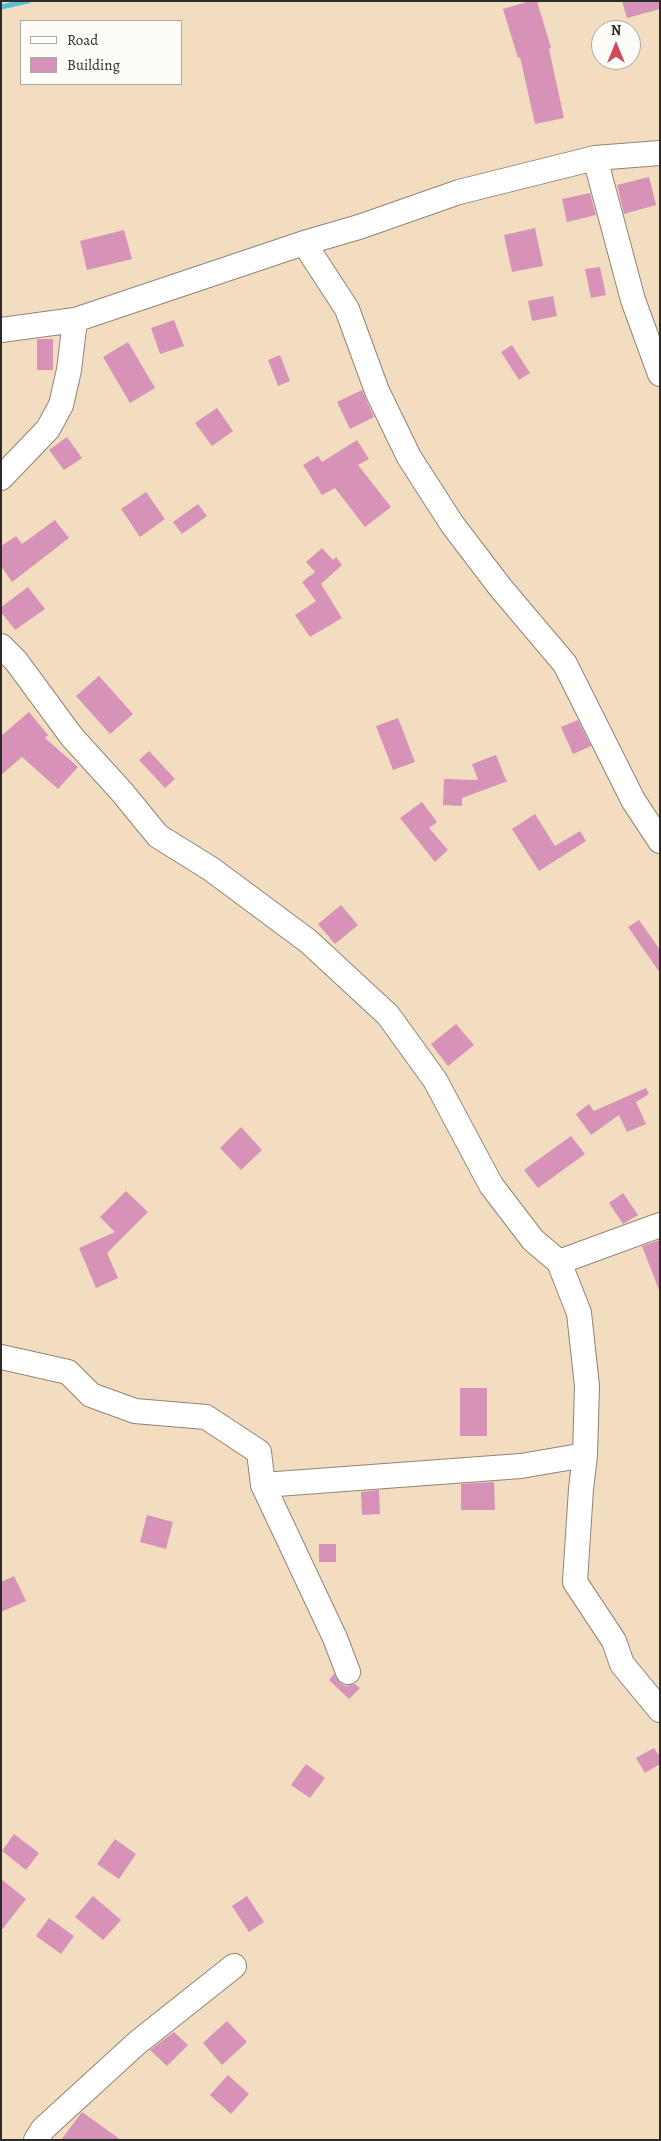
<!DOCTYPE html>
<html>
<head>
<meta charset="utf-8">
<style>
	body { margin:0 }
	#map { position:relative; width:661px; height:2141px; overflow:hidden; background:#f3ddc0; font-family:Alegreya,serif }
	canvas { display:block }
	.frame { position:absolute; inset:0; border:2px solid #2b2b2b; pointer-events:none }
	.legend { position:absolute; left:20px; top:20px; width:162px; height:65px; box-sizing:border-box; background:#fdfcf7; border:1px solid #a9a8a5; margin:0; padding:6px 9px; list-style:none; font-size:15px; color:#2b2b2b }
	.legend li { display:flex; align-items:center; gap:10px; height:25px }
	.legend b { width:25px; border:1px solid #a9a8a5 }
	.north { position:absolute; left:591px; top:20px; width:50px; height:50px; box-sizing:border-box; background:#fdfcf7; border:1px solid #a9a8a5; border-radius:50%; rotate:0deg; font-size:14px; font-weight:700; line-height:20px; text-align:center; color:#2b2b2b }
	.north::after { content:''; display:block; margin:auto; width:18px; height:22px; background:#d1495b; clip-path:polygon(50% 0,100% 100%,50% 72%,0 100%) }
</style>
</head>
<body>
<div id="map">
<canvas width="661" height="2141"></canvas>
<div class="frame"></div>
<ul class="legend">
<li><b style="height:6px;background:#fff"></b>Road</li>
<li><b style="height:14px;background:#d693b7"></b>Building</li>
</ul>
<div class="north">N</div>
</div>
<script>
const ctx = document.querySelector('canvas').getContext('2d');
ctx.lineJoin = 'round';
const shape = rows => new Path2D(rows.map(r => 'M' + r).join(''));
function trace(path, color, width, dash) { ctx.strokeStyle = color; ctx.lineWidth = width; ctx.lineCap = dash ? 'butt' : 'round'; ctx.setLineDash(dash || []); ctx.stroke(path); }
function fill(path, color) { ctx.fillStyle = color; ctx.fill(path, 'evenodd'); }
trace(shape([
	[1,7,28,1]
]), '#58bfd5', 5);
fill(shape([
	[530,1,537,1,551,48,549,49,564,118,535,124,520,57,518,58,503,9],
	[622,1,660,1,660,9,627,18],
	[649,177,656,205,624,214,617,185],
	[590,193,596,215,567,222,562,199],
	[535,228,543,266,512,272,504,235],
	[124,230,132,259,87,270,80,241],
	[600,267,606,295,591,298,585,269],
	[553,296,557,316,532,321,528,301],
	[174,320,184,346,160,354,151,328],
	[37,339,53,339,53,370,37,370],
	[128,342,155,388,130,403,103,357],
	[512,345,530,373,519,380,501,352],
	[280,355,290,381,278,386,268,360],
	[362,390,374,417,350,429,337,402],
	[217,408,233,431,212,446,195,423],
	[67,437,82,458,64,470,49,450],
	[357,440,369,459,358,465,391,507,365,527,335,488,322,495,303,465,318,456,322,462],
	[146,492,165,519,140,537,121,509],
	[198,504,207,516,182,534,173,522],
	[55,520,69,538,12,582,1,566,1,546,16,536,22,544],
	[322,548,333,560,336,557,342,565,321,584,342,618,310,637,295,615,316,601,302,582,315,572,306,562],
	[28,587,45,609,15,630,1,612,1,607],
	[99,676,133,714,110,734,76,696],
	[29,712,48,735,45,738,78,767,58,789,22,757,1,775,1,736],
	[398,718,415,762,393,770,376,726],
	[578,720,591,746,573,754,561,727],
	[149,751,175,779,165,788,139,760],
	[496,755,506,780,508,781,462,798,462,806,443,805,444,779,478,780,472,764],
	[422,802,437,822,429,828,448,850,435,862,400,818],
	[535,814,555,846,580,831,586,841,539,871,512,829],
	[341,905,358,925,335,944,318,924],
	[639,920,660,950,660,973,628,927],
	[456,1024,474,1045,448,1066,431,1044],
	[646,1088,649,1094,636,1102,646,1124,627,1132,619,1115,591,1135,576,1114,589,1104,594,1111],
	[241,1127,262,1150,241,1170,220,1148],
	[571,1136,585,1154,538,1188,524,1170],
	[126,1191,148,1212,107,1253,118,1278,96,1288,79,1248,115,1232,100,1217],
	[623,1193,638,1215,623,1224,609,1203],
	[660,1240,660,1290,659,1290,642,1246],
	[460,1388,487,1388,487,1436,460,1436],
	[494,1482,495,1510,461,1510,461,1484],
	[379,1490,380,1514,362,1515,361,1492],
	[147,1515,173,1522,166,1549,140,1542],
	[319,1544,336,1544,336,1562,319,1562],
	[14,1576,26,1601,1,1612,1,1582],
	[334,1674,340,1683,346,1686,355,1684,360,1688,349,1699,329,1680],
	[654,1748,660,1757,660,1764,645,1773,636,1758],
	[306,1764,325,1778,310,1798,291,1785],
	[14,1834,39,1853,26,1870,2,1851],
	[115,1839,136,1854,119,1879,97,1864],
	[1,1879,26,1899,1,1931],
	[93,1896,121,1920,103,1940,75,1917],
	[247,1896,264,1922,249,1932,232,1906],
	[49,1918,74,1936,61,1954,36,1936],
	[227,2021,247,2042,222,2065,203,2043],
	[174,2032,188,2045,167,2066,150,2050],
	[228,2075,249,2094,231,2114,210,2095],
	[82,2112,121,2140,61,2140]
]), '#d693b7');
const minor = shape([
	[595,158,633,300,660,374],
	[304,243,347,309,377,391,409,457,452,524,500,587,565,664,633,800,660,841],
	[1,330,75,320,304,243,359,227,459,192,595,158,660,153],
	[1,478,48,429,61,405,69,370,75,320],
	[1,646,16,661,72,737,122,792,158,836,211,869,308,941,388,1015,435,1080,491,1185,533,1240,559,1262],
	[1,1357,68,1372,91,1395,135,1411,206,1417,259,1452,263,1485,335,1638,348,1672],
	[585,1455,581,1489,575,1582,614,1641,622,1664,660,1710],
	[263,1485,521,1466,585,1455,587,1386,579,1313,559,1262,660,1225],
	[36,2140,43,2129,137,2043,234,1966]
]);
trace(minor, '#8f8476', 26);
trace(minor, '#fff', 24);
</script>
</body>
</html>
